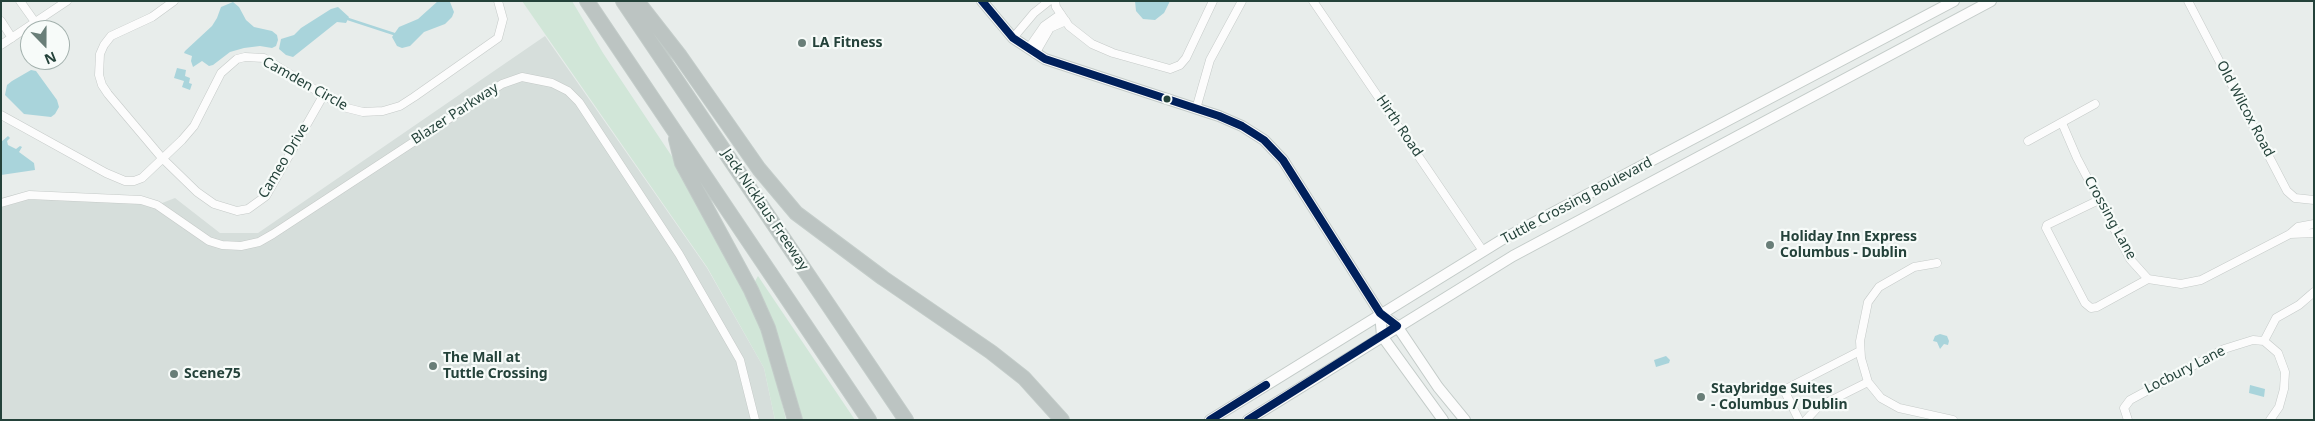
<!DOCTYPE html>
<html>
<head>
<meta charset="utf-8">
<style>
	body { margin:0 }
	#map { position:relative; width:2315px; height:421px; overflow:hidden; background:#e8edeb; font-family:"Noto Sans",sans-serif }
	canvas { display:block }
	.frame { position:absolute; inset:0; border:2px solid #24423a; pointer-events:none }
	.north { position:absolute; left:20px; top:20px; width:50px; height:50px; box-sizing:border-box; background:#f7fbf9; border:1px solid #a3b1ad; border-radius:50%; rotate:158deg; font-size:14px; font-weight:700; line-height:20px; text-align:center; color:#24423a }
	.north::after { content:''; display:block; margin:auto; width:18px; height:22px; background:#697e78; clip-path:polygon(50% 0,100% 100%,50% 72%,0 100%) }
</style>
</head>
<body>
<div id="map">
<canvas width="2315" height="421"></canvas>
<div class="frame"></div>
<div class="north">N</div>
</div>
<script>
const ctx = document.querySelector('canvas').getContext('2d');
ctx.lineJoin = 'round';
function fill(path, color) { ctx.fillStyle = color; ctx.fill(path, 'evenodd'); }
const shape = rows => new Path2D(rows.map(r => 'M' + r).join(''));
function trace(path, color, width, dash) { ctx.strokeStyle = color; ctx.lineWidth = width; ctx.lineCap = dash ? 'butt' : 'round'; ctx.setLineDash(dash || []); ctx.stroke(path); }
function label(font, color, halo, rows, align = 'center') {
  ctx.font = font + ' "Noto Sans",sans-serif'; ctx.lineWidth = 4.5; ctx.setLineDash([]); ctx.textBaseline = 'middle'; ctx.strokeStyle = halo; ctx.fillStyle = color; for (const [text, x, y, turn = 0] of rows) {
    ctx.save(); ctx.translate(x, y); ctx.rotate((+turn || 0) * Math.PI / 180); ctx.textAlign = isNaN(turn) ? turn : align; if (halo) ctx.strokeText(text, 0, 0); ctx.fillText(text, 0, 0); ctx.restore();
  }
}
fill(shape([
	[545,36,707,268,764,368,775,420,1,420,1,203,29,195,126,199,157,205,175,198,220,233,258,233]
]), '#d6dedb');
fill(shape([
	[522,1,572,1,603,53,675,161,726,253,760,323,774,369,786,420,775,420,764,368,707,267],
	[758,276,855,420,801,420,788,368,771,319,754,283]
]), '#d1e6d8');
fill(shape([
	[438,1,450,2,454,12,452,17,445,24,424,32,410,46,402,48,397,46,392,37,399,27,418,19],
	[1135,1,1170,1,1164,13,1155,20,1143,19,1136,11],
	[233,2,239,7,246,20,254,27,272,31,277,35,278,40,276,46,272,48,260,46,244,48,230,52,213,65,209,66,202,61,193,67,191,61,192,56,184,53,185,51,212,26,217,18,221,7],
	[338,7,349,17,346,23,337,22,293,57,286,55,279,49,281,39,294,35,301,28,331,9],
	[177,68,186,70,185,76,190,78,189,83,192,84,190,90,182,87,184,81,174,78],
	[31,70,36,71,57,100,59,107,55,114,51,117,24,114,5,95,7,85,12,81],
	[8,136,10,138,7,141,8,145,16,149,20,146,22,147,19,152,34,163,35,170,1,175,1,142],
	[1940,334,1947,336,1949,341,1948,345,1944,344,1940,349,1937,342,1933,341,1935,336],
	[1666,356,1670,360,1669,363,1656,367,1654,360],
	[2250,385,2265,389,2264,397,2249,393]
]), '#a9d4db');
trace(shape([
	[348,19,394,34]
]), '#a9d4db', 2.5);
const street = shape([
	[20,1,35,22],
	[174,1,152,17,111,36,104,45,100,54,99,75,102,85,108,94,162,158,197,192,214,204,237,211,248,209,266,196,323,96],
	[1055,1,1056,7,1069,26,1092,44,1113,53,1170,69,1180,65,1186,58,1213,1],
	[1313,1,1483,251],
	[2188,1,2287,191,2295,198,2314,200],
	[1,21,12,38],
	[1013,38,1034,13,1049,1],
	[1,45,67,1],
	[1028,49,1044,26,1061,14],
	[1035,54,1050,28,1066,21],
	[1196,109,1210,60,1242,1],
	[1,115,106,173,125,181,134,181,142,178,182,140,194,126,221,73,237,59,245,57,264,58,343,107,363,112,383,111,400,106,414,97,498,38,503,19,498,1],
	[2062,123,2077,158,2130,259,2148,279,2181,284,2201,280,2290,234,2298,227,2314,224],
	[2028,141,2095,104],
	[2099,200,2047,225,2046,228,2085,303,2091,308,2097,307,2148,279],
	[1,203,29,195,141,200,157,205,209,241,222,245,241,246,259,242,273,234,502,84,522,77,552,83,568,91,579,102,679,254,740,360,755,420],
	[2290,234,2314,233],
	[1937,263,1914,267,1879,287,1868,302,1860,341,1861,358,1868,382,1881,398,1899,408,1953,420],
	[2264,341,2276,318,2299,305,2314,292],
	[1799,420,1784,390,1860,351],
	[1806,420,1818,407,1868,382],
	[2128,420,2124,408,2130,400,2224,349,2253,340,2264,341,2278,353,2285,372,2284,389,2279,407,2270,420]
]);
const secondary = shape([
	[982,1,1013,38,1045,59,1219,116,1242,126,1264,140,1283,160,1380,313,1397,326,1438,387,1465,420],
	[1380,313,1382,336,1443,420],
	[1210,420,1503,239,1954,1],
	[1248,420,1513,256,1991,1]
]);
const highway = shape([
	[587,1,869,420],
	[623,1,906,420],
	[637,1,680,56,759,169,796,213,883,278,991,352,1024,378,1062,420],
	[676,139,682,163,751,290,768,328,795,420]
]);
trace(street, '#c5cac8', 9);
trace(secondary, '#c3cbc8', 12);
trace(highway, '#c3ccc9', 16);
trace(street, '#fcfcfc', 8);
trace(secondary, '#fcfcfc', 10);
trace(highway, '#bcc4c2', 14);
trace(shape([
	[982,1,1013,38,1045,59,1219,116,1242,126,1264,140,1283,160,1380,313,1397,326,1248,420],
	[1210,420,1266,385]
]), '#00205b', 8);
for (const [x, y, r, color] of [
	[802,43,5,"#697e78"],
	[1167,99,4.5,"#24423a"],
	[1770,245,5,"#697e78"],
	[433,366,5,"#697e78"],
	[174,374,5,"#697e78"],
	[1701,397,5,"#697e78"]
]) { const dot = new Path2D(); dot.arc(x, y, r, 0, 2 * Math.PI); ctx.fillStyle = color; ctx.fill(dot); trace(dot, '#f7fbf9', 2); }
label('bold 14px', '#24423a', '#f7fbf9', [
	["LA Fitness",812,43],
	["Holiday Inn Express",1780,237],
	["Columbus - Dublin",1780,253],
	["The Mall at",443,358],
	["Tuttle Crossing",443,374],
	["Scene75",184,374],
	["Staybridge Suites",1711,389],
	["- Columbus / Dublin",1711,405]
], 'left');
label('14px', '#24423a', '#f7fbf9', [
	["Camden Circle",305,84,29],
	["Old Wilcox Road",2245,109,62],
	["Blazer Parkway",455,114,-33],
	["Hirth Road",1399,126,56],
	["Cameo Drive",284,161,-59],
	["Tuttle Crossing Boulevard",1577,201,-28],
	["Jack Nicklaus Freeway",765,210,56],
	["Crossing Lane",2110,218,61],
	["Locbury Lane",2185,370,-27]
]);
</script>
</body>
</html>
